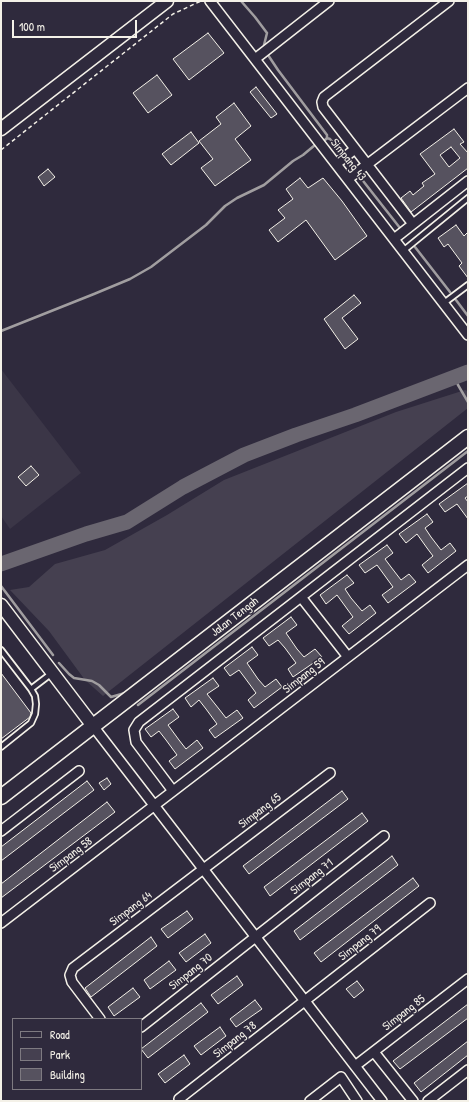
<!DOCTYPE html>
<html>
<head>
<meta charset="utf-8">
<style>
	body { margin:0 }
	#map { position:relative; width:469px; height:1102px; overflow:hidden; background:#2f2a3d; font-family:"Patrick Hand",sans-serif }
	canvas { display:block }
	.frame { position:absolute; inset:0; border:2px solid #f4f1e8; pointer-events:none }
	.legend { position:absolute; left:12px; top:1018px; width:130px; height:72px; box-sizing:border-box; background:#2f2a3d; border:1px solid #7e7a81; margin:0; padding:5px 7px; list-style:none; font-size:12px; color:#f4f1e8 }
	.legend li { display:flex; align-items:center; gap:8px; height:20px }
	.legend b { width:20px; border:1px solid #7e7a81 }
	.scale { position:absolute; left:12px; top:20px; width:125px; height:18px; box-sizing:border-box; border:2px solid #f4f1e8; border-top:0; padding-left:5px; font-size:12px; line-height:14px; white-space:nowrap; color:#f4f1e8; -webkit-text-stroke:3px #2f2a3d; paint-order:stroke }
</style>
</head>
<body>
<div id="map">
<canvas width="469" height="1102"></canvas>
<div class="frame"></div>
<ul class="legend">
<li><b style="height:5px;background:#2f2a3d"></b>Road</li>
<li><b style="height:11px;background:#454050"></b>Park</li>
<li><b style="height:11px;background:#56525f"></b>Building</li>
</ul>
<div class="scale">100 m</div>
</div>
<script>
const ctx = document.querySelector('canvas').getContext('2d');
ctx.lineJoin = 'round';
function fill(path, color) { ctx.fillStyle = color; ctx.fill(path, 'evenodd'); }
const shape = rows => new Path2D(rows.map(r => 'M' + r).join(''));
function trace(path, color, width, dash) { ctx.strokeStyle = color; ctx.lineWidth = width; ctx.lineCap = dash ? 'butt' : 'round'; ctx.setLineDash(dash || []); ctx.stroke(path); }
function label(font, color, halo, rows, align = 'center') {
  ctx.font = font + ' "Patrick Hand",sans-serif'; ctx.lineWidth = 3; ctx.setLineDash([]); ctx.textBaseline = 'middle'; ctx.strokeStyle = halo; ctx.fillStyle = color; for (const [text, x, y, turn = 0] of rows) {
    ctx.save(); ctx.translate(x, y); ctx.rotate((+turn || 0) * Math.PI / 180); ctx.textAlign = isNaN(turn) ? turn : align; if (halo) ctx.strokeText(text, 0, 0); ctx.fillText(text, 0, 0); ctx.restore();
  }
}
fill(shape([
	[1,369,81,473,10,529,1,516]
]), '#3b3647');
fill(shape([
	[465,390,468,391,468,408,103,696,85,680,49,631,10,590,29,587,55,564,105,550,167,515,224,480,396,412]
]), '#454050');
trace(shape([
	[241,1,255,17,267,33,264,45],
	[268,55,278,70,327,135,327,138,325,140],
	[327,138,330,139,342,154],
	[360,177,400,228],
	[415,247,450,292],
	[456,300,468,316],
	[1,331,94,294,130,279,151,267,206,225,225,206,237,198,264,185,293,161,303,155,315,145],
	[455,377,458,385,468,402],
	[1,586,53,655],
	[59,663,69,674,74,678,92,681,99,685,111,697,125,693],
	[138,705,468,451]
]), '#a19ea0', 2.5);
trace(shape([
	[1,564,86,534,127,522,183,487,244,455,296,435,355,415,468,372]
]), '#6a6670', 15);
const building = shape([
	[208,33,224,53,189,80,173,59,208,33],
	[157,75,172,95,148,113,133,93,157,75],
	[256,87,277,114,271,118,250,92,256,87],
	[234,103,251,126,235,139,251,160,215,186,201,168,213,159,199,141,221,124,216,117,234,103],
	[454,129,464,142,460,144,468,153,468,168,411,212,401,198,410,191,413,195,424,186,422,183,435,174,420,154,454,129],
	[451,147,460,158,449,167,440,155,451,147],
	[191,132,199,143,171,165,162,154,191,132],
	[48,169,55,177,44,186,38,177,48,169],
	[300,178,308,188,323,178,342,201,367,236,335,260,306,220,278,242,269,230,285,218,278,210,293,199,286,189,300,178],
	[456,225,464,236,468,232,468,278,459,266,462,263,448,244,444,247,438,238,456,225],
	[354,295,361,303,342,318,358,339,345,349,324,319,354,295],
	[31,466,39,475,26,486,18,477,31,466],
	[468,483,468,496,465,498,468,502,468,519,457,504,445,512,439,504,468,483],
	[427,514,433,522,425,528,431,537,441,550,450,543,456,551,428,573,422,565,433,556,427,548,417,534,406,543,399,534,427,514],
	[387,545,393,553,385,559,391,567,401,580,409,574,416,582,388,603,382,595,393,587,377,565,365,573,359,565,387,545],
	[347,575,354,583,345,589,351,598,362,611,370,605,376,613,349,634,342,626,353,617,337,595,326,604,320,595,347,575],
	[291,617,297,625,286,633,297,649,304,657,315,649,322,657,293,677,288,669,296,663,285,648,278,640,269,646,263,638,291,617],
	[252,647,258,655,247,663,258,679,265,687,276,679,282,687,254,708,248,700,256,693,245,678,239,670,230,676,224,668,252,647],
	[1,673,31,713,30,717,1,739,1,673],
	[213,678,219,686,207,694,219,709,226,718,237,710,243,718,215,738,209,730,217,724,206,709,199,700,191,707,185,698,213,678],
	[173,709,179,717,168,725,179,740,186,749,197,740,203,748,175,769,169,761,177,755,166,740,159,731,151,737,145,729,173,709],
	[107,778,111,784,104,790,99,783,107,778],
	[87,781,94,790,1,861,1,847,87,781],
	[342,791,348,799,249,874,243,866,342,791],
	[107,802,115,812,1,898,1,884,107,802],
	[362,813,368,821,270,896,264,887,362,813],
	[392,856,398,865,300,940,294,931,392,856],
	[413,878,419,886,321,962,314,953,413,878],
	[187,911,193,919,168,938,161,929,187,911],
	[205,934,211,943,186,962,179,953,205,934],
	[151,937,157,946,91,997,85,988,151,937],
	[169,961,176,970,150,989,144,980,169,961],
	[237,976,243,985,218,1004,211,995,237,976],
	[357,981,364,990,354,998,346,989,357,981],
	[133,988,140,997,114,1016,108,1007,133,988],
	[255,1000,262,1009,236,1027,230,1019,255,1000],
	[201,1003,208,1012,148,1058,141,1049,201,1003],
	[468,1004,468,1018,400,1069,393,1061,468,1004],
	[220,1027,226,1036,201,1055,194,1046,220,1027],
	[468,1041,468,1055,421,1092,414,1083,468,1041],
	[184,1055,190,1064,165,1083,158,1074,184,1055]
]);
fill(building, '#56525f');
trace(building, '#f4f1e8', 1);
const lane = shape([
	[403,251,468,198],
	[444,303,468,285],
	[1,650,31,689,35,696,36,704,35,714,31,723,1,747],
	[31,689,52,673]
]);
const street = shape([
	[210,1,468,335],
	[255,59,329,1],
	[336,164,355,149],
	[348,179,468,88],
	[413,224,323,107,322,102,324,97,449,1],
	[394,239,468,181],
	[301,597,348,657],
	[93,726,382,1101],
	[173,791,136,742,134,730,139,722,468,468],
	[1,831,79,771],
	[1,923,468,565],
	[100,1019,72,982,70,975,73,968,330,773],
	[141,1027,384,836],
	[374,1052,413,1101],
	[355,1066,468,979],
	[179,1099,430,903],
	[310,1101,341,1077,357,1101],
	[428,1101,468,1070]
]);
const secondary = shape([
	[1,129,167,1],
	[1,605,93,726]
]);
const primary = shape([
	[1,797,468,437]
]);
trace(lane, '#f4f1e8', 8);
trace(street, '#f4f1e8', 12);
trace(secondary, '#f4f1e8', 15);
trace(primary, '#f4f1e8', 17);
trace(shape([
	[1,150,173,14,201,1]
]), '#f4f1e8', 1.5, [4, 3]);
trace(lane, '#2f2a3d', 4.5);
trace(street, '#2f2a3d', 9);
trace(secondary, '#2f2a3d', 12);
trace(primary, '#2f2a3d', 14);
label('12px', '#f4f1e8', '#2f2a3d', [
	["Simpang 43",348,160,52],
	["Jalan Tengah",235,617,-38],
	["Simpang 59",304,676,-38],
	["Simpang 65",260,811,-37],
	["Simpang 58",71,855,-37],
	["Simpang 71",312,877,-38],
	["Simpang 64",131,909,-37],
	["Simpang 79",360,943,-38],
	["Simpang 70",191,972,-38],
	["Simpang 85",404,1013,-38],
	["Simpang 78",235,1040,-38]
]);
</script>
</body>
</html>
